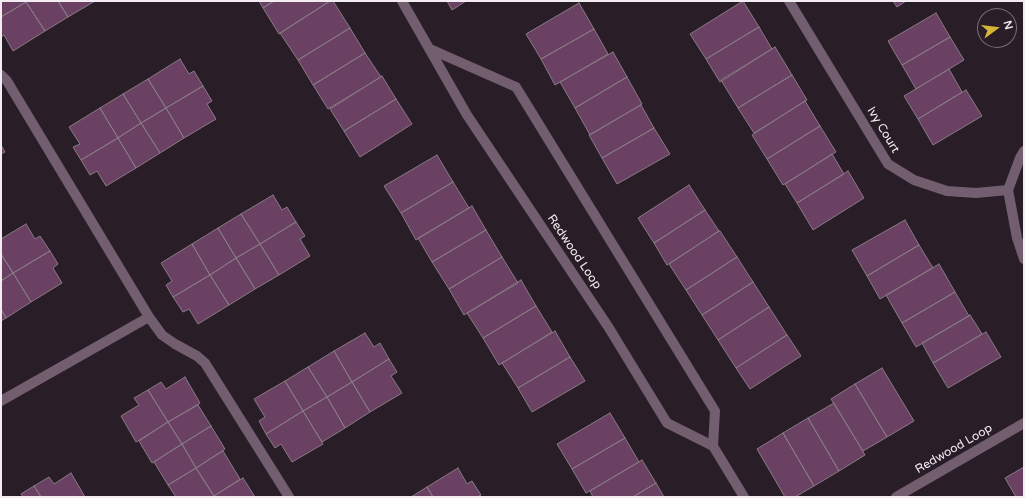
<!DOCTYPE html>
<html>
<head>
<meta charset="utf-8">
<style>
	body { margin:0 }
	#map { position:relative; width:1025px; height:498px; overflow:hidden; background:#291e27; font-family:"Varela Round",sans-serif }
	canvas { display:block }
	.frame { position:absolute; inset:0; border:2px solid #f4ecf3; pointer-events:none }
	.north { position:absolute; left:977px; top:8px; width:40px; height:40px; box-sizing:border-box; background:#291e27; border:1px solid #7a7079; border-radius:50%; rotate:75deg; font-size:11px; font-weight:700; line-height:16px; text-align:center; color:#f4ecf3 }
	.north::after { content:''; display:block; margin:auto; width:14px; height:18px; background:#d6b534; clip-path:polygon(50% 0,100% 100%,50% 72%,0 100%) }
</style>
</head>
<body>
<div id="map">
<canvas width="1025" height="498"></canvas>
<div class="frame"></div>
<div class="north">N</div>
</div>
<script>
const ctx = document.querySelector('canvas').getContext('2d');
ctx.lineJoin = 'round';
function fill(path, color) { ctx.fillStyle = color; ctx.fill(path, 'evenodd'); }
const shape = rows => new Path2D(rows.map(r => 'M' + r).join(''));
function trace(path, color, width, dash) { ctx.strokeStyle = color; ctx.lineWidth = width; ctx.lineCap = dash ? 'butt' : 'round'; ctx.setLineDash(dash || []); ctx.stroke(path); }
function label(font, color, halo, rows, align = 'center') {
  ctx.font = font + ' "Varela Round",sans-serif'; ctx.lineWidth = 3; ctx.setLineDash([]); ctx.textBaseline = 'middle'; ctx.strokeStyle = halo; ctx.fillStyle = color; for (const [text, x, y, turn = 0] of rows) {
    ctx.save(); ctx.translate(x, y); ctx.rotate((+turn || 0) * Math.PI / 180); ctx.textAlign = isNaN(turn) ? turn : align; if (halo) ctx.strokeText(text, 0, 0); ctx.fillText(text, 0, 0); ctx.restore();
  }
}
const building = shape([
	[1,1,25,1,26,2,1,17,1,1],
	[27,1,58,1,68,17,45,31,26,2,27,1],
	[58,1,95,1,68,17,58,1],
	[259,1,274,1,263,8,259,1],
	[274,1,330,1,279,34,263,8,274,1],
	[330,1,333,1,350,28,298,60,280,33,330,1],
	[447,1,466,1,452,10,447,1],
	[743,1,759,27,706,59,690,34,743,1],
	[893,1,906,1,897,7,893,1],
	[26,2,45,31,13,51,4,35,1,37,1,17,26,2],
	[579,3,594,29,541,59,526,34,579,3],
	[936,13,950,37,902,65,888,41,936,13],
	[759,27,772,49,720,82,706,59,759,27],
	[350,28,365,53,313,85,298,60,350,28],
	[594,29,608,54,555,85,541,59,594,29],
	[950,37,964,60,916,89,902,65,950,37],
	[775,47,792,75,738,108,721,80,775,47],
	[613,52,627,77,575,108,560,82,613,52],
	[365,53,381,77,328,109,313,85,365,53],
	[180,59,189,74,194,71,203,86,166,108,148,79,180,59],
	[949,69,962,92,918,119,904,96,949,69],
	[792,75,807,100,754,133,738,108,792,75],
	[382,76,396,99,344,131,330,109,382,76],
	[627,77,642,104,590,135,575,108,627,77],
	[148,79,166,108,141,123,123,94,148,79],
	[203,86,212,101,207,104,216,119,184,138,166,108,203,86],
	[966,90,982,116,933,145,918,119,966,90],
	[123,94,141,123,118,138,100,108,123,94],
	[396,99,412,124,360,157,344,131,396,99],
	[805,101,820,126,767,159,752,135,805,101],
	[641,105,654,128,602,158,589,135,641,105],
	[100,108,118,138,81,160,73,147,80,144,69,127,100,108],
	[166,108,184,138,160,153,141,123,166,108],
	[141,123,160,153,136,168,118,138,141,123],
	[820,126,836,152,783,185,767,159,820,126],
	[654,128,670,154,617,184,602,158,654,128],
	[118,138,136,168,106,186,97,171,90,175,81,160,118,138],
	[1,145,5,152,1,154,1,145],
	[832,154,844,174,797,203,785,184,832,154],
	[437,155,453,182,401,213,384,186,437,155],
	[848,171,864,198,813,230,797,203,848,171],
	[453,182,469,208,416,240,401,213,453,182],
	[689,185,705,210,654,243,638,218,689,185],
	[273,195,282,210,287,207,296,222,260,244,241,214,273,195],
	[472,206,486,230,432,262,418,238,472,206],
	[705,210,719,231,667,265,654,243,705,210],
	[241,214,260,244,236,258,218,228,241,214],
	[905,220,919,245,867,276,852,250,905,220],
	[296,222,305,236,300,239,310,256,279,275,260,244,296,222],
	[26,224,35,239,40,236,50,251,13,273,1,254,1,239,26,224],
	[218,228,236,258,210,275,192,244,218,228],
	[486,230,502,257,449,289,432,262,486,230],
	[719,231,720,231,737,257,686,290,669,264,719,231],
	[192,244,210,275,173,297,166,285,172,281,161,263,192,244],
	[260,244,279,275,255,289,236,258,260,244],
	[919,245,933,268,880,299,867,276,919,245],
	[50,251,58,264,53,268,62,283,31,302,13,273,50,251],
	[1,254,13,273,1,281,1,254],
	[502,257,518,283,464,315,449,289,502,257],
	[737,257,753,282,702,315,686,290,737,257],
	[236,258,255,289,229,305,210,275,236,258],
	[939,264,955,292,902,323,886,295,939,264],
	[13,273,31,302,6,318,1,309,1,281,13,273],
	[210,275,229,305,198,324,189,309,183,312,173,297,210,275],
	[521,280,536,306,483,338,467,313,521,280],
	[753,282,769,307,718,340,702,315,753,282],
	[955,292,969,316,916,347,902,323,955,292],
	[536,306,552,332,499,365,483,338,536,306],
	[769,307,787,335,736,368,718,340,769,307],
	[1,309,6,318,1,321,1,309],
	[970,315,982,334,933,363,922,343,970,315],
	[555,331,570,357,518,388,502,363,555,331],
	[986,332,1001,357,948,388,933,363,986,332],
	[365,333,374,347,380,343,389,359,352,382,334,351,365,333],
	[787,335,801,356,750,389,736,368,787,335],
	[334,351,352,382,327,397,308,367,334,351],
	[570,357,585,381,532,412,518,388,570,357],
	[389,359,397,372,391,376,402,393,370,412,352,382,389,359],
	[308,367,327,397,303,411,285,381,308,367],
	[882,368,914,421,887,437,855,384,882,368],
	[185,377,200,403,168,422,148,390,161,382,166,389,185,377],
	[285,381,303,411,266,434,259,421,265,417,254,399,285,381],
	[352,382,370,412,345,428,327,397,352,382],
	[855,384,887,437,863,451,831,399,855,384],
	[148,390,168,422,136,442,121,416,139,405,134,398,148,390],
	[327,397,345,428,322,442,303,411,327,397],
	[834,403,865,455,839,471,808,418,834,403],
	[198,405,211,426,182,444,168,422,198,405],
	[303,411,323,444,292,462,281,444,275,448,266,434,303,411],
	[610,413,625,438,572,469,557,444,610,413],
	[808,418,839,471,814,486,783,433,808,418],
	[168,422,182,444,152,463,139,441,168,422],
	[211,426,225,449,196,468,182,444,211,426],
	[783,433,814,486,795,497,785,497,757,449,783,433],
	[625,438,639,462,586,493,572,469,625,438],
	[182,444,196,468,168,485,154,462,182,444],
	[223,451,240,479,214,496,196,468,223,451],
	[642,460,656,483,633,497,593,497,590,491,642,460],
	[1024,467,1024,497,1016,497,1005,478,1024,467],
	[196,468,214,496,211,497,176,497,168,485,196,468],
	[458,468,467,484,472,481,481,495,477,497,433,497,427,487,458,468],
	[71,473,85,497,41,497,34,486,49,477,54,484,71,473],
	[243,478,255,497,214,497,214,496,243,478],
	[656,483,664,497,633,497,656,483],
	[34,486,41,497,23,497,21,494,34,486],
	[427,487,433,497,411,497,427,487]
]);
fill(building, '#6a4063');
trace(building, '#897b86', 1);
trace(shape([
	[1,75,7,81,149,317,162,335,175,344,197,356,205,363,289,497],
	[1,401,149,317]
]), '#725e6e', 10);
trace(shape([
	[402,1,467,115,609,328,667,423,713,446,744,497],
	[789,1,888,164,914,180,947,191,976,193,1008,190],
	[430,49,516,87,715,411,713,446],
	[1008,190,1017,238,1024,259],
	[1008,190,1020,158,1024,151],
	[896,497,1024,423]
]), '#725e6e', 10);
label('12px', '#f4ecf3', '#291e27', [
	["Ivy Court",883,130,59],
	["Redwood Loop",574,252,56],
	["Redwood Loop",954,449,-30]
]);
</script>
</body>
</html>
